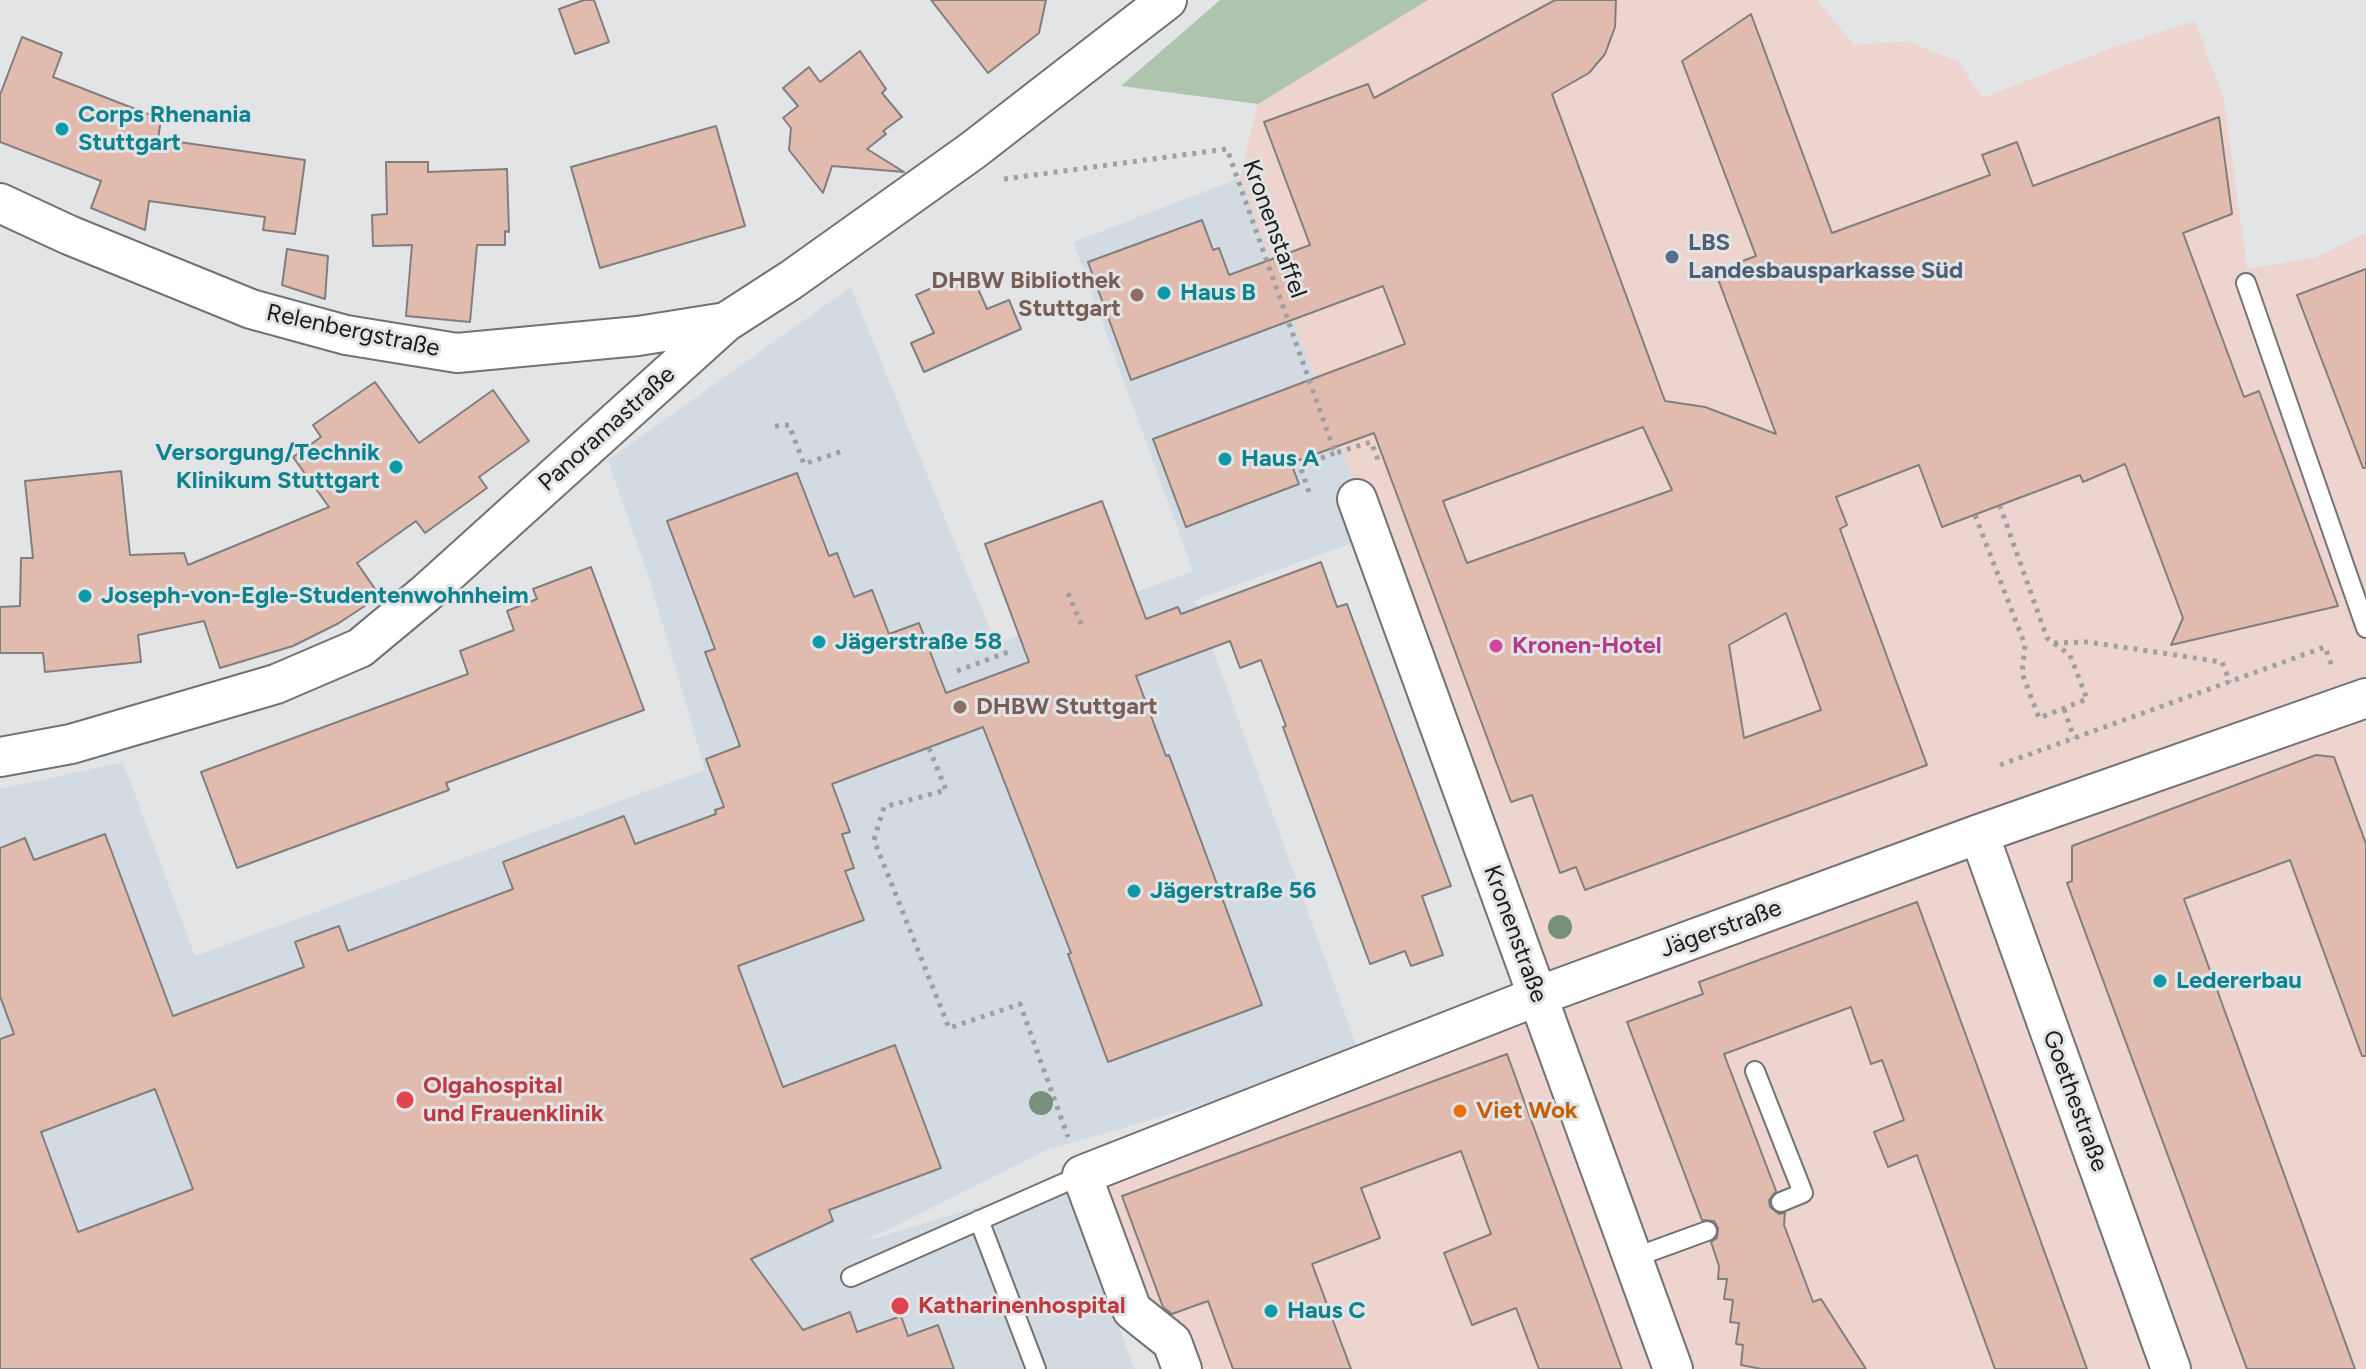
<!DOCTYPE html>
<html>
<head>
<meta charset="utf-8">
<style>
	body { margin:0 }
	canvas { display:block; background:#e3e4e6 }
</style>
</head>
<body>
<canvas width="2366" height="1369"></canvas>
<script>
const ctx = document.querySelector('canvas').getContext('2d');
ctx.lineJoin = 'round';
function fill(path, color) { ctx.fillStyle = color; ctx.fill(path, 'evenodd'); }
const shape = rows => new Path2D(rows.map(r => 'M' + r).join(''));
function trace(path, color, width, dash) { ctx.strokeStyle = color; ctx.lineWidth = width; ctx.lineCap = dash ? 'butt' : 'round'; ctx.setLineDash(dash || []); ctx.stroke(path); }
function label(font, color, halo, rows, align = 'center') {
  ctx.font = font + ' Figtree,sans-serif'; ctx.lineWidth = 6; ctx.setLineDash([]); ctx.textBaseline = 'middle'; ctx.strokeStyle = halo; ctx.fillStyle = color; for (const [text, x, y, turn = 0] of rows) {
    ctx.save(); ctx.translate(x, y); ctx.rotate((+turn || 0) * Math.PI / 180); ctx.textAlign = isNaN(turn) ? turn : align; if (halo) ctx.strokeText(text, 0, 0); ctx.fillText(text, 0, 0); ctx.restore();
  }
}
fill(shape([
	[1428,0,1817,0,1854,45,1907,41,1959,62,1982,98,2114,47,2195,21,2224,100,2247,269,2315,258,2366,233,2366,1369,1198,1369,1136,1300,1101,1183,1529,989,1374,535,1240,178,1258,104]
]), '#edd4ce');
fill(shape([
	[1240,178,1374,535,1195,600,1361,1058,1044,1151,863,1242,1035,1189,1070,1187,1134,1369,0,1369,0,789,123,762,195,956,705,770,652,587,608,460,851,287,996,644,1193,571,1073,242]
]), '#d3dbe2');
fill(shape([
	[1220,0,1428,0,1258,104,1121,86]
]), '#afc4af');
const building = shape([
	[584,0,594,0,609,42,575,54,559,9,584,0],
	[931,0,1046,0,1039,33,988,73,931,0],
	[1555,0,1616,0,1615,27,1605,54,1589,73,1552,94,1665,401,1705,407,1776,434,1715,271,1756,256,1682,61,1751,14,1832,233,1990,175,1982,155,2017,142,2033,186,2219,117,2232,214,2183,233,2244,397,2259,391,2338,606,2171,645,2183,618,2125,464,2083,482,2080,475,1942,527,1919,465,1836,497,1847,525,1840,529,1927,765,1585,890,1576,867,1560,873,1532,795,1511,802,1374,433,1291,463,1299,484,1186,527,1153,439,1405,344,1383,286,1131,380,1088,262,1202,220,1213,250,1219,248,1229,275,1310,245,1264,122,1368,84,1374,98,1555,0],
	[1643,427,1672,490,1467,563,1443,501,1643,427],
	[1786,613,1821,710,1744,738,1729,645,1786,613],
	[22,37,62,53,53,77,161,119,158,139,305,160,295,234,263,230,265,217,149,201,145,230,91,208,101,181,0,142,0,95,22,37],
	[860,51,886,89,882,93,902,117,883,131,886,134,867,149,904,172,832,166,823,193,789,150,791,128,783,118,798,106,783,88,809,67,820,82,860,51],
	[716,126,745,226,600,268,571,167,716,126],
	[386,162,428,162,428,172,507,169,509,232,505,231,505,245,477,245,470,322,406,316,412,245,373,246,372,215,387,214,386,162],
	[287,249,328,256,325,299,282,285,287,249],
	[2366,269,2366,468,2363,468,2297,295,2366,269],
	[970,271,987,309,1009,300,1021,329,924,372,911,343,934,333,916,295,970,271],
	[375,382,419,443,493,390,529,441,479,477,487,488,425,533,416,521,357,563,380,596,339,623,293,646,220,668,204,621,138,635,141,662,45,672,43,653,0,653,0,607,20,606,21,558,33,558,25,481,121,471,130,555,184,553,188,565,329,507,293,457,321,437,313,425,375,382],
	[797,473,829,556,837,553,854,597,872,590,889,634,919,623,946,693,1029,662,985,544,1102,501,1146,619,1178,607,1181,614,1321,562,1337,607,1347,604,1451,886,1422,896,1443,955,1411,966,1405,951,1370,964,1283,727,1286,726,1261,660,1240,668,1230,641,1136,676,1166,756,1169,755,1262,1005,1108,1062,1068,954,1071,953,983,727,832,784,850,832,842,834,854,868,845,871,864,920,738,966,783,1087,895,1045,941,1168,829,1210,833,1221,751,1259,803,1330,850,1312,857,1332,901,1316,908,1336,938,1325,954,1369,0,1369,0,1039,14,1034,0,996,0,848,25,838,34,860,105,834,173,1016,304,967,295,942,339,926,348,951,513,889,503,862,624,816,635,844,716,814,715,810,724,807,706,759,740,746,705,652,715,649,667,521,797,473],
	[155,1089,193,1189,78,1232,41,1132,155,1089],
	[591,567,644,710,446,783,449,790,237,868,201,772,468,674,460,651,514,630,507,611,537,599,533,589,591,567],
	[2316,755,2334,757,2366,844,2366,1056,2362,1056,2290,860,2184,899,2355,1369,2247,1369,2067,883,2072,881,2072,846,2316,755],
	[1917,902,1971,1049,2087,1369,1995,1369,1917,1155,1888,1167,1874,1132,1904,1120,1882,1060,1871,1064,1851,1007,1724,1054,1776,1191,1769,1200,1770,1207,1779,1214,1785,1213,1784,1225,1813,1302,1821,1299,1866,1369,1762,1369,1741,1365,1743,1345,1736,1344,1739,1323,1730,1322,1733,1300,1724,1299,1727,1279,1718,1279,1719,1266,1711,1242,1717,1238,1718,1228,1714,1221,1702,1220,1627,1022,1703,994,1699,982,1917,902],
	[1507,1054,1622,1369,1539,1369,1516,1308,1472,1325,1444,1253,1491,1234,1461,1151,1361,1188,1380,1238,1312,1264,1351,1369,1233,1369,1208,1301,1172,1314,1163,1307,1122,1196,1507,1054]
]);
fill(building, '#e1bbad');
trace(building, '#817f7e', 2);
const service = shape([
	[2246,283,2366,628],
	[1755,1071,1803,1193,1781,1202],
	[979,1220,1036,1369],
	[1633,1258,1707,1231],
	[851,1277,1082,1175]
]);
const minor = shape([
	[0,203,69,235,251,309,346,335,457,353,638,336,726,322],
	[1357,499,1673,1369],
	[0,757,71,744,276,684,360,648,425,594,726,322,791,280,972,151,1167,0],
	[1979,834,2171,1369],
	[1182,1369,1172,1342,1132,1310,1082,1175,1538,996,1979,834,2366,698]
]);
trace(service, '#717273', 22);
trace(minor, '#717273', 42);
trace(shape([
	[1004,179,1227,149,1335,453,1371,442,1380,465],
	[775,426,789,425,804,464,843,451],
	[1309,492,1300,466,1335,453],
	[1975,515,2025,645,2022,673,2039,718,2087,699,2070,655,2047,638,2000,506],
	[1068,593,1082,626],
	[2054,643,2088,642,2222,662,2230,682],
	[957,671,1008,652],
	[2064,709,2074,738],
	[929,748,946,790,884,807,874,840,949,1028,1020,1004,1068,1137],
	[2000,765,2325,647,2332,667]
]), '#9e9fa1', 5, [4, 6]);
trace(service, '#fff', 18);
trace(minor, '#fff', 38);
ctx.fillStyle = '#79907c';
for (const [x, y] of [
	[1560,927],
	[1041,1103]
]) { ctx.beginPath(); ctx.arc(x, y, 12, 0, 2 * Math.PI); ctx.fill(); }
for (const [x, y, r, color] of [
	[62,129,8,"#0f9aa8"],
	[1672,257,8,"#5c6f8a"],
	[1164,293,8,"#0f9aa8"],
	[1137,295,8,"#8d6e63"],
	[1225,459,8,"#0f9aa8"],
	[396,467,8,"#0f9aa8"],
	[85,596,8,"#0f9aa8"],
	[819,642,8,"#0f9aa8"],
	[1496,646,8,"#d1479c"],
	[960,707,8,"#8d6e63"],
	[1134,891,8,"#0f9aa8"],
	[2160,981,8,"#0f9aa8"],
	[405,1100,10,"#e0444e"],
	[1460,1111,8,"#e8710a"],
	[900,1306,10,"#e0444e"],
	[1271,1311,8,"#0f9aa8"]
]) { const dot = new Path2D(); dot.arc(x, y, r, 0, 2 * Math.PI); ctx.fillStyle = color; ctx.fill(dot); trace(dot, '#e3e4e6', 3); }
label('bold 24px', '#0d838f', '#e3e4e6', [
	["Corps Rhenania",78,115],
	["Stuttgart",78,143],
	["Haus B",1180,293],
	["Versorgung/Technik",380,453,"right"],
	["Klinikum Stuttgart",380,481,"right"],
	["Haus A",1241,459],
	["Joseph-von-Egle-Studentenwohnheim",101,596],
	["Jägerstraße 58",835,642],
	["Jägerstraße 56",1150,891],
	["Ledererbau",2176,981],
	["Haus C",1287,1311]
], 'left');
label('24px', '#1a1b1b', '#e3e4e6', [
	["Kronenstaffel",1274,229,70],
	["Relenbergstraße",353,331,12],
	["Panoramastraße",607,429,-42],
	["Jägerstraße",1721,929,-20],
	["Kronenstraße",1515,934,70],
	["Goethestraße",2075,1101,70]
]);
label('bold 24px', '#4e5e75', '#e3e4e6', [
	["LBS",1688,243],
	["Landesbausparkasse Süd",1688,271]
], 'left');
label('bold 24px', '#785e54', '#e3e4e6', [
	["DHBW Bibliothek",1121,281],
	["Stuttgart",1121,309],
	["DHBW Stuttgart",976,707,"left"]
], 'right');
label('bold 24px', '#b23c85', '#e3e4e6', [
	["Kronen-Hotel",1512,646]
], 'left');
label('bold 24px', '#be3a42', '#e3e4e6', [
	["Olgahospital",423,1086],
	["und Frauenklinik",423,1114],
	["Katharinenhospital",918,1306]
], 'left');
label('bold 24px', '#c56008', '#e3e4e6', [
	["Viet Wok",1476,1111]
], 'left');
</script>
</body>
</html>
